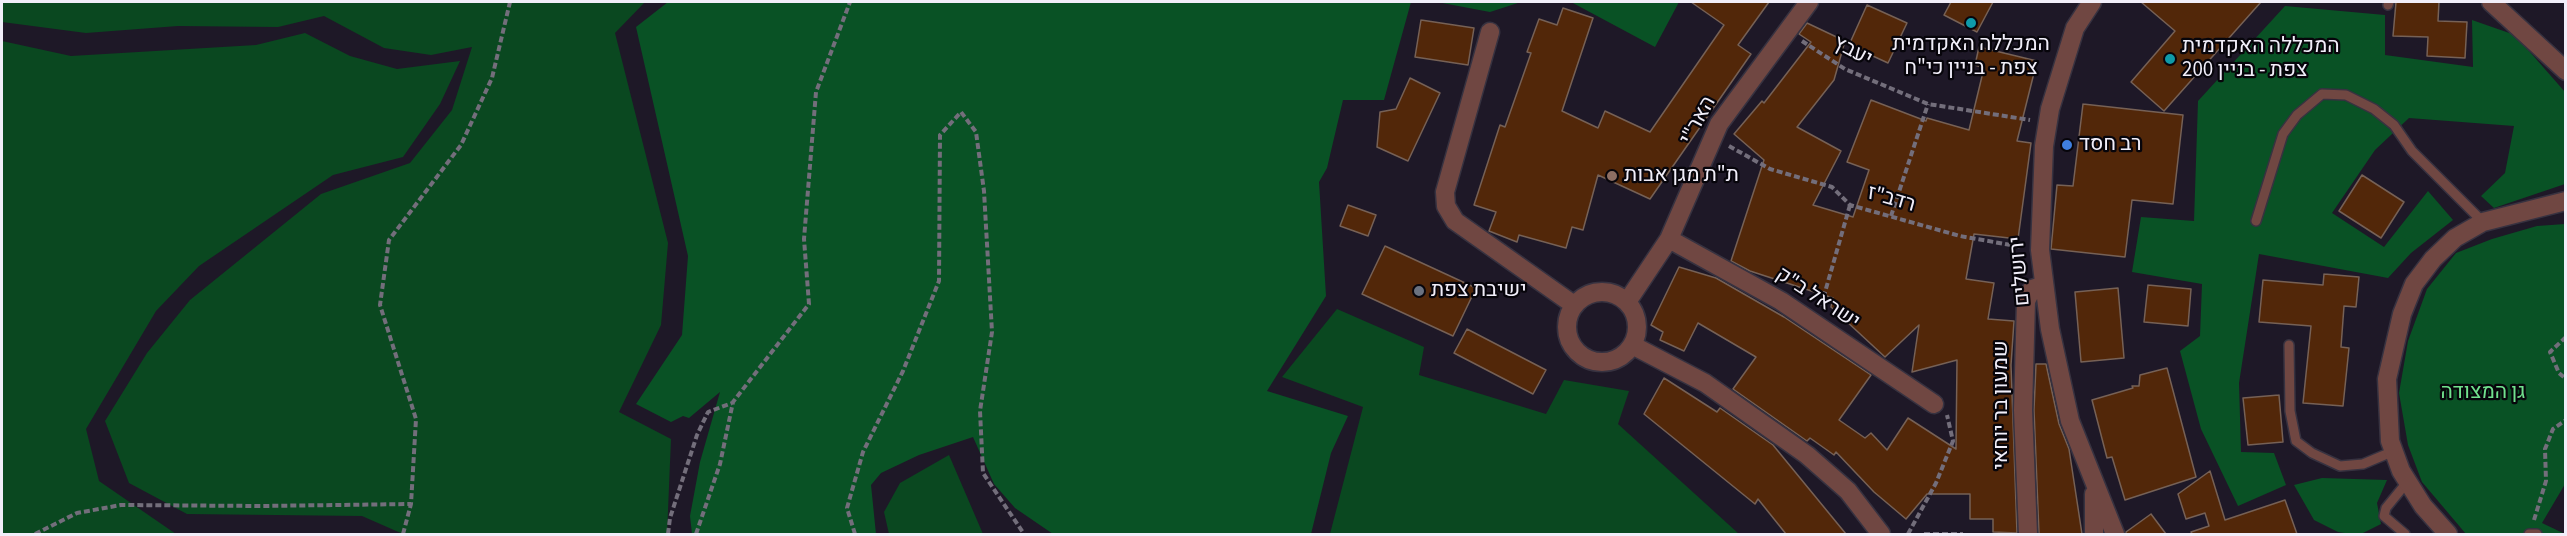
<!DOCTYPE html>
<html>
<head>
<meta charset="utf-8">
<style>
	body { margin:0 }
	#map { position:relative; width:2567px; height:536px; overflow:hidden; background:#1e1827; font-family:"Source Sans 3",sans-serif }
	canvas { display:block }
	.frame { position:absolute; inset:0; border:3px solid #f1eef9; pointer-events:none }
</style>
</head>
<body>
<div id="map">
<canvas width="2567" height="536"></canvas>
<div class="frame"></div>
</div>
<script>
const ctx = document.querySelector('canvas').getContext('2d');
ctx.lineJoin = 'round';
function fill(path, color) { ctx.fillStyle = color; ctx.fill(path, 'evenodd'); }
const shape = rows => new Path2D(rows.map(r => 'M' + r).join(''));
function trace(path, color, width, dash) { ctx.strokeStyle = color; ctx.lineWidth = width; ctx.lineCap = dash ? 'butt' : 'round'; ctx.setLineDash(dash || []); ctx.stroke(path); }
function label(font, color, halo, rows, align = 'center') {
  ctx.font = font + ' "Source Sans 3",Heebo,sans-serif'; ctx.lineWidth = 4.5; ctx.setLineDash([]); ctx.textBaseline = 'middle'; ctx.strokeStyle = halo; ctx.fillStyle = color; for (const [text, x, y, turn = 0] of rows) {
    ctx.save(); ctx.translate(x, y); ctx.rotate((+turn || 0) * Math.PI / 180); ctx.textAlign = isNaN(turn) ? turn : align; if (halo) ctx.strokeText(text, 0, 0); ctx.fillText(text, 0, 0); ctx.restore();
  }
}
fill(shape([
	[2,2,645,2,615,33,668,243,661,325,619,412,671,439,667,534,403,534,362,516,187,514,129,483,105,421,147,353,190,300,321,194,410,163,452,110,472,47,431,55,384,48,324,16,278,27,178,26,86,33,2,22],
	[305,33,350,56,397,69,460,61,440,104,403,157,333,175,199,266,156,311,86,429,99,481,176,534,2,534,2,41,71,56,256,45],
	[1337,309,1424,347,1419,375,1546,414,1564,380,1629,391,1618,424,1739,534,1330,534,1363,407,1282,377],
	[949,455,983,534,889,534,884,512,900,483]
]), '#0a4820');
fill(shape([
	[668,2,1411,2,1384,100,1343,100,1327,168,1319,182,1326,296,1267,391,1348,416,1331,453,1311,534,1053,534,1015,508,994,484,973,437,919,455,881,473,871,485,876,534,692,534,690,516,700,462,720,392,689,418,683,416,671,422,636,404,682,335,688,256,636,27],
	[1437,2,1521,2,1490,12],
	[1571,2,1679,2,1655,47],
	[2285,6,2385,15,2385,55,2473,67,2472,20,2515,35,2565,92,2565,184,2494,208,2481,196,2505,173,2514,126,2409,118,2375,150,2332,213,2384,247,2428,191,2453,220,2411,253,2388,278,2259,254,2239,383,2241,452,2274,453,2286,485,2238,506,2201,429,2180,351,2200,336,2202,284,2132,272,2141,217,2194,221,2198,101],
	[2565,224,2565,484,2542,523,2565,534,2466,534,2422,482,2408,445,2399,393,2408,341,2427,289,2456,253,2492,239,2537,226],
	[2322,478,2387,480,2377,503,2381,524,2361,534,2351,534,2338,532,2314,520,2294,485]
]), '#095225');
const building = shape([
	[1691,2,1769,2,1738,45,1751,54,1650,199,1598,175,1583,230,1572,227,1566,248,1519,235,1517,242,1489,231,1496,212,1474,205,1500,125,1505,127,1531,53,1527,52,1539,19,1557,25,1563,8,1593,18,1562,111,1598,128,1605,111,1650,132,1724,25,1691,2],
	[1951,2,1993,2,1977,32,1944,15,1951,2],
	[2141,2,2261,2,2164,111,2131,82,2175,31,2141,2],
	[2396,2,2439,2,2438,21,2467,22,2465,58,2427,56,2428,37,2393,36,2396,2],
	[1867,5,1907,23,1888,63,1849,45,1867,5],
	[1421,20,1474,28,1468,65,1415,57,1421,20],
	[1807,23,1845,41,1834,80,1797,127,1841,151,1813,205,1853,217,1869,170,1847,162,1871,100,1926,121,1927,118,1969,130,1984,68,1975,65,1979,47,2037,61,2017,141,2031,143,2018,239,1974,234,1966,279,1994,283,1988,319,2014,321,2011,365,2017,533,1993,532,1993,519,1970,519,1970,494,1927,494,1906,519,1874,492,1836,452,1834,455,1810,438,1807,441,1733,389,1756,357,1698,323,1684,351,1660,340,1663,332,1651,325,1679,267,1716,278,1784,317,1871,375,1839,420,1865,438,1871,433,1887,450,1908,418,1956,449,1957,360,1912,372,1919,325,1885,357,1831,307,1833,298,1750,271,1731,261,1764,160,1734,134,1762,101,1764,103,1811,42,1799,34,1807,23],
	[1410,78,1440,93,1408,161,1377,147,1380,112,1396,109,1410,78],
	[2083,104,2183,115,2173,204,2132,200,2125,257,2051,249,2057,185,2073,186,2083,104],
	[2362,175,2404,202,2381,238,2339,211,2362,175],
	[1348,205,1376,215,1368,236,1340,226,1348,205],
	[1385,246,1476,288,1453,336,1362,294,1385,246],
	[2324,274,2359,277,2356,307,2344,306,2341,347,2349,348,2343,406,2303,403,2311,326,2259,322,2263,280,2323,285,2324,274],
	[2148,285,2191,289,2188,326,2144,322,2148,285],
	[2118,288,2124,358,2081,362,2075,292,2118,288],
	[1467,329,1546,370,1533,394,1454,353,1467,329],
	[2036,364,2046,364,2059,424,2069,449,2082,534,2039,534,2034,410,2036,364],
	[2167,368,2196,477,2125,500,2112,457,2107,458,2092,400,2133,388,2132,386,2139,386,2140,375,2167,368],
	[1664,378,1717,412,1720,408,1773,445,1846,534,1786,534,1758,499,1755,504,1644,414,1664,378],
	[2279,395,2283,442,2248,445,2243,398,2279,395],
	[2210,471,2225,520,2285,500,2297,534,2192,534,2191,532,2209,526,2205,513,2186,519,2178,494,2210,471],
	[2151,514,2166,534,2126,534,2126,532,2151,514]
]);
fill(building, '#522709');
trace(building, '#766156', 1.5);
const lane = shape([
	[2388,5,2389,2],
	[2256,221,2283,134,2297,115,2322,94,2346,95,2374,109,2394,125,2412,151,2483,222],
	[2289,345,2290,411,2296,441,2312,453,2340,466,2363,464,2394,451],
	[2405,534,2384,516,2386,508,2408,481],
	[2529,534,2537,534]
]);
const street = shape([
	[2092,2,2075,28,2050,109,2044,146,2040,250,2050,329,2070,421,2115,534],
	[2491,2,2566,71],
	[1490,32,1445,192,1446,206,1455,221,1574,305],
	[1669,239,1781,301,1934,404],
	'1567 327a35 35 0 1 1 70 0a35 35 0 1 1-70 0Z',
	[1627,302,1669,239,1719,124,1809,2],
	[1632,345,1705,383,1807,455,1848,491,1881,534],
	[2094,494,2094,534],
	[2028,534,2023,410,2026,301,2032,289,2044,285],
	[2448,534,2423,506,2401,471,2390,441,2387,379,2402,314,2414,284,2433,259,2455,238,2483,222,2566,201]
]);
trace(lane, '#373240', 12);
trace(street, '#373240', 21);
trace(shape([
	[1802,41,1845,69,1928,104,2030,120],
	[1729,146,1770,169,1832,187,1850,205,1960,236,2022,247],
	[1891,216,1928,104],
	[1821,306,1850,205],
	[2566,337,2550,352,2559,373,2566,379],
	[2534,520,2546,481,2545,449,2553,429,2566,420],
	[35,534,77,513,121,505,261,506,411,504],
	[403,534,411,504,416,419,380,305,389,240,461,145,492,78,510,2],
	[668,534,670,518,697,435,708,412,732,403],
	[696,534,720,464,733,402,809,304,804,239,816,92,850,2],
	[855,534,847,508,863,452,903,371,939,281,940,135,961,112,976,132,984,191,992,332,980,411,983,473,1024,534],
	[1908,534,1936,483,1953,441,1947,415],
	[1924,534,1963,534]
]), '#736e7b', 4, [6, 3]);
trace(lane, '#704742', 9);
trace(street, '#704742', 18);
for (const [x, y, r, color] of [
	[1971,23,6,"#0f9aa8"],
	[2170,59,6,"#0f9aa8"],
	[2067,145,6,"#3f7fe0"],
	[1612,176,6,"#8d6e63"],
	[1419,291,6,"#6b7280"]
]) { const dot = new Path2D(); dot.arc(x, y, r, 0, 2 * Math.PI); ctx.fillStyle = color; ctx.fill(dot); trace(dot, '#07050b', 2); }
label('21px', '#f1eef9', '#07050b', [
	["המכללה האקדמית",1971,45,"center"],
	["צפת - בניין כי\"ח",1971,69,"center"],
	["המכללה האקדמית",2182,47],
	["צפת - בניין 200",2182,71],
	["רב חסד",2079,145],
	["ת\"ת מגן אבות",1624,176],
	["ישיבת צפת",1431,291]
], 'left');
label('21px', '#f1eef9', '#07050b', [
	["יעבץ",1852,52,28],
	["האר\"י",1699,121,-61],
	["רדב\"ז",1891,200,16],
	["ירושלים",2021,271,-95],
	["ישראל ב\"ק",1817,299,33],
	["שמעון בר יוחאי",2002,405,-90]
]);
label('21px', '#71e18e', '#07050b', [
	["גן המצודה",2483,393]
]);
</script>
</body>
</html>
